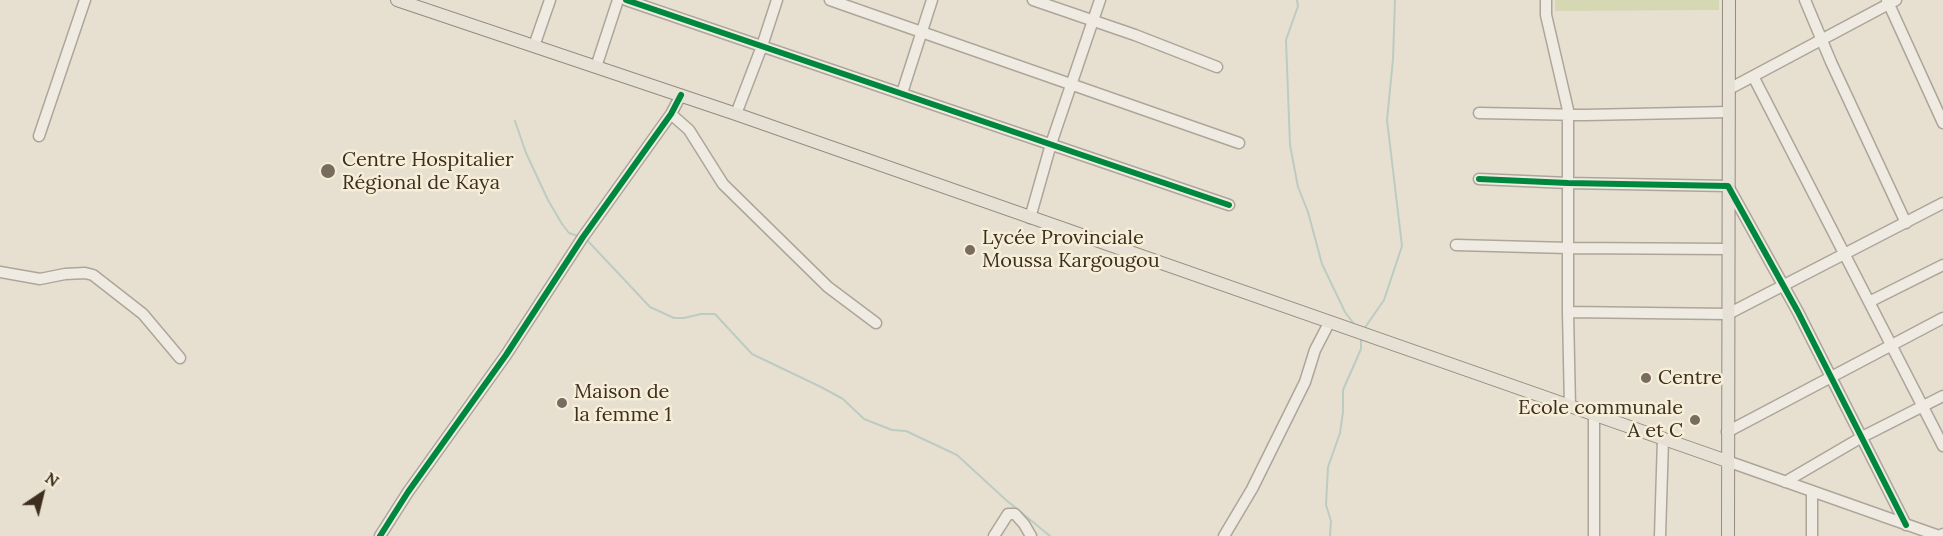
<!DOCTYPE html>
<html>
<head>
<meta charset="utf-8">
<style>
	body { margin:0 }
	#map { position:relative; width:1943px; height:536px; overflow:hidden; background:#e7e0d1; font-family:Lora,serif }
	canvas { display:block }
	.north { position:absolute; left:12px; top:464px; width:60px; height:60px; -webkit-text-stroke:4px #f7eed8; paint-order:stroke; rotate:35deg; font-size:16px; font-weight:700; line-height:24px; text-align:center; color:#3d2e20 }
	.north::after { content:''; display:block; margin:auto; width:21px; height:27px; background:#3d2e20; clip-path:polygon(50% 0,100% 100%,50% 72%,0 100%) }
</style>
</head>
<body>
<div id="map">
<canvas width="1943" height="536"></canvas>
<div class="north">N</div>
</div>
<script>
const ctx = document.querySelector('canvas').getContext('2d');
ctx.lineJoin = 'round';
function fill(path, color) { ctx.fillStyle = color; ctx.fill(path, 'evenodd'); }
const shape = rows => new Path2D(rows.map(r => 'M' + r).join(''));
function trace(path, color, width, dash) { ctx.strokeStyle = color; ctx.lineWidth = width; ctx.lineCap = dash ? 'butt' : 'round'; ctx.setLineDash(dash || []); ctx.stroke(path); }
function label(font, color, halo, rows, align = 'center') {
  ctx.font = font + ' Lora,serif'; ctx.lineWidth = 5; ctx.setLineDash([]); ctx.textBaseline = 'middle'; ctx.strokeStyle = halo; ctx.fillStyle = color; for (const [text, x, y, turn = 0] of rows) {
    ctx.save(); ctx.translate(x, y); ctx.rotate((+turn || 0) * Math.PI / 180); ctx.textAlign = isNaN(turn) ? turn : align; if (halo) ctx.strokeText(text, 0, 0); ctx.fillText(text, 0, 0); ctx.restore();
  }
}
fill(shape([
	[1555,0,1719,0,1719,10,1555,11]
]), '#d6d7b3');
trace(shape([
	[1297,0,1298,6,1286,40,1290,145,1298,187,1308,212,1322,264,1345,312,1354,324],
	[515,121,526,153,548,200,562,224,569,233,578,236],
	[586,239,650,307,674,318,684,318,701,314,715,314,752,354,821,387,843,399,864,419,892,430,906,431,957,455,1006,500,1050,536],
	[1364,329,1384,300,1402,246,1387,120,1393,59,1395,0],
	[1330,536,1331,521,1326,505,1328,467,1340,433,1343,412,1343,390,1361,349,1361,337]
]), '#bcccc2', 2);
const minor = shape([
	[626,0,1229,205],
	[830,0,1239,143],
	[1033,0,1135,35,1217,67],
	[1546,0,1546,15,1568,110,1568,312,1570,407],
	[1805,0,1831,62,1906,223],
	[1887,0,1943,123],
	[534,46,550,0],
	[596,67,618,0],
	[1753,76,1943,446],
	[1729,89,1896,0],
	[902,93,932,0],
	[1479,113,1585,115,1729,112],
	[671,114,689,130,723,184,828,287,876,323],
	[736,114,762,46,777,0],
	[39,136,85,0],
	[1479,179,1568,183,1728,186,1798,312,1906,525],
	[1030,218,1051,144,1100,0],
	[1456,245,1568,248,1728,249],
	[0,272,40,279,65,274,85,273,93,275,143,314,180,358],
	[1869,302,1943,265],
	[1568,312,1728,314,1943,203],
	[1727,432,1943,318],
	[1727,461,1939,536,1943,534],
	[1785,482,1862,437,1943,396],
	[1812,491,1812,536],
	[380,536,408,492,506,355,583,237,671,114,681,95],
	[994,536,1008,514,1015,514,1024,524,1031,536],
	[1224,536,1252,489,1305,382,1315,350,1329,323],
	[1594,536,1594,416],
	[1660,536,1663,439]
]);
const major = shape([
	[397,0,736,114,1727,461],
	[1728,536,1729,0]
]);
trace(minor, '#ada599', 13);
trace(major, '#928b80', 14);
trace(minor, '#efebe3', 10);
trace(major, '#e6e1d4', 12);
trace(shape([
	[626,0,1229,205],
	[1479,179,1568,183,1728,186,1798,312,1906,525],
	[380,536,408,492,506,355,583,237,671,114,681,95]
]), '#00873e', 6);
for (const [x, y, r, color] of [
	[328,171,8,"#786c5e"],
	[970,250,6,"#786c5e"],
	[1646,378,6,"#786c5e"],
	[562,403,6,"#786c5e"],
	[1695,420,6,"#786c5e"]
]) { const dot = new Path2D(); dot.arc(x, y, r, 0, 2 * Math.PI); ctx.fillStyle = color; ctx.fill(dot); trace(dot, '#f7eed8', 2); }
label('20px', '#3d2e20', '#f7eed8', [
	["Centre Hospitalier",342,160],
	["Régional de Kaya",342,183],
	["Lycée Provinciale",982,238],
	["Moussa Kargougou",982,261],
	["Centre",1658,378],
	["Maison de",574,392],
	["la femme 1",574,415],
	["Ecole communale",1683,408,"right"],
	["A et C",1683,431,"right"]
], 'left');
</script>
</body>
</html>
